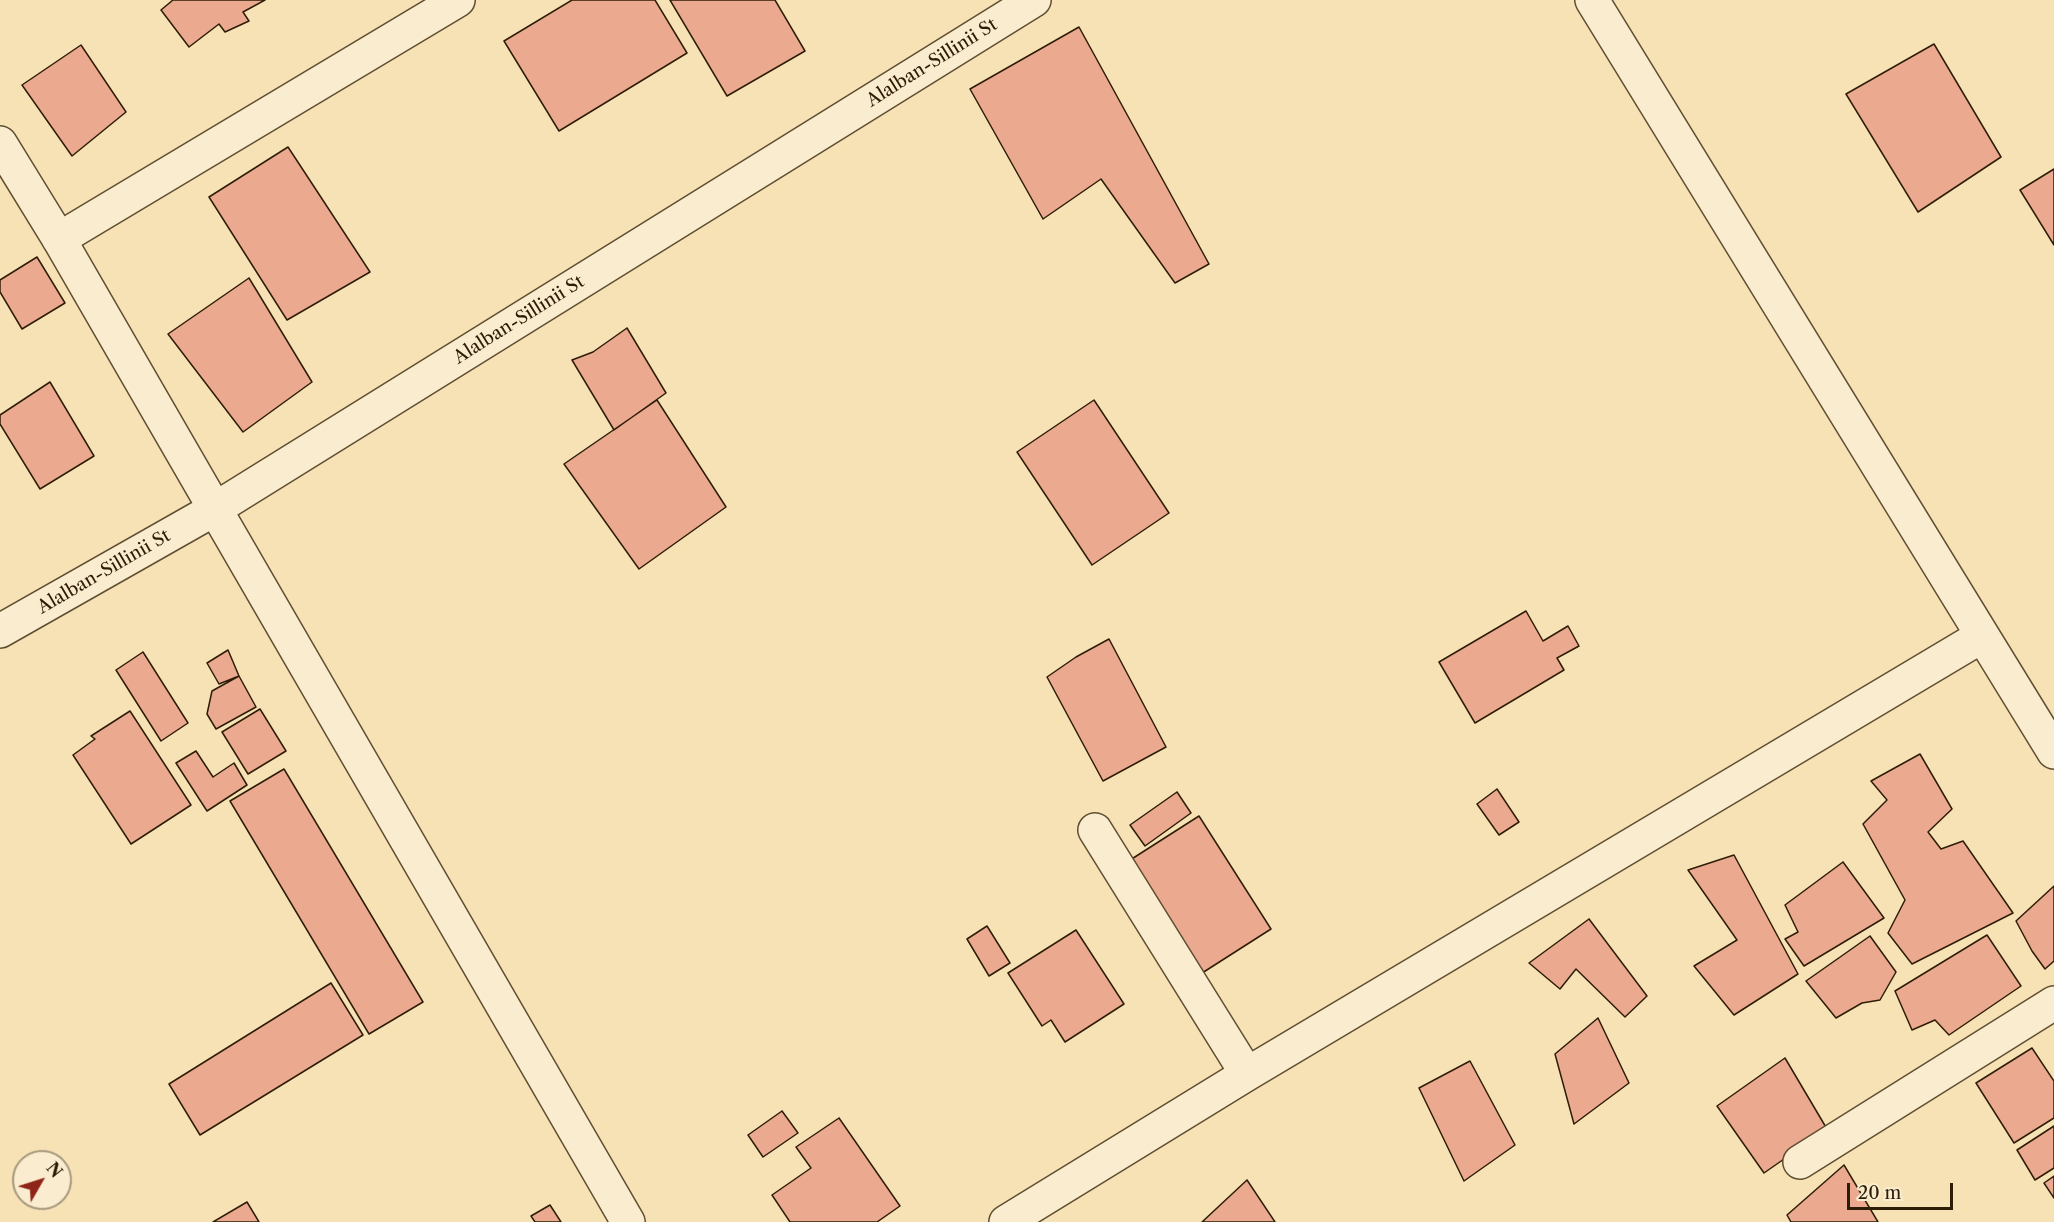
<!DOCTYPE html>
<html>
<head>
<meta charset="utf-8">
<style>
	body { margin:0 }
	#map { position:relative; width:2054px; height:1222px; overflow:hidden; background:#f7e2b5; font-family:"Libre Caslon Text",serif }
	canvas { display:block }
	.north { position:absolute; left:12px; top:1150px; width:60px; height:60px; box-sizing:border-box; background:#faeccf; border:2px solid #a8997f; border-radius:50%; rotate:51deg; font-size:16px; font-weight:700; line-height:24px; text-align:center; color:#2e1d06 }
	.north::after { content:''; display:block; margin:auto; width:21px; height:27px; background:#8f2418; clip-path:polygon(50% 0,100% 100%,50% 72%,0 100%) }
	.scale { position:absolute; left:1847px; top:1183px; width:106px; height:27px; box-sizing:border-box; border:3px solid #2e1d06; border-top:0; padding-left:8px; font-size:18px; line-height:21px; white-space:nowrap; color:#2e1d06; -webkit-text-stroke:4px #faeccf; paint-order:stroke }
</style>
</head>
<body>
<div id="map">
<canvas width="2054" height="1222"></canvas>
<div class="north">N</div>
<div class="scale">20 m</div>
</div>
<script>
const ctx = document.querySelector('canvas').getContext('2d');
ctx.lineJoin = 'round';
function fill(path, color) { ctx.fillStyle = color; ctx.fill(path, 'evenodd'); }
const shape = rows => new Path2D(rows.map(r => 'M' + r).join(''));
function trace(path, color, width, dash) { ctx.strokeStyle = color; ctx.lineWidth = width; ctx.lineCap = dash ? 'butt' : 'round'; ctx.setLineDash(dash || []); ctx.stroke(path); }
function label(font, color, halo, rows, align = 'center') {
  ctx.font = font + ' "Libre Caslon Text",serif'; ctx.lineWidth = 4.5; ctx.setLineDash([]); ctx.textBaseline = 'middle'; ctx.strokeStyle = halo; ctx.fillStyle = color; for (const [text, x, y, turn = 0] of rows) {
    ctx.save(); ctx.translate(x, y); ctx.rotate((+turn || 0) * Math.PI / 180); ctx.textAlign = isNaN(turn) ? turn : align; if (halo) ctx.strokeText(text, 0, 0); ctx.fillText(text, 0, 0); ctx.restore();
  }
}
const building = shape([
	[173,0,265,0,243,12,249,21,225,32,219,24,189,47,161,10,173,0],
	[572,0,655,0,687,53,559,131,504,41,572,0],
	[670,0,775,0,805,51,727,96,670,0],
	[1079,27,1209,264,1175,283,1101,179,1043,219,970,89,1079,27],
	[1934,44,2001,157,1918,212,1846,94,1934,44],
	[81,45,126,112,72,156,22,85,81,45],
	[288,147,370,272,287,320,209,197,288,147],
	[2054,169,2054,245,2020,190,2054,169],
	[37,257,65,303,22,329,0,292,0,280,37,257],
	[249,278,312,382,243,432,168,334,249,278],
	[627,328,666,393,614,430,572,360,593,352,627,328],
	[50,382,94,456,40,489,0,424,0,415,50,382],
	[657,400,726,507,639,569,564,464,657,400],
	[1094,400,1169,513,1092,565,1017,452,1094,400],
	[1526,611,1543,641,1568,626,1579,646,1557,658,1564,670,1475,723,1439,662,1526,611],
	[1109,639,1166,747,1103,781,1047,677,1076,657,1109,639],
	[228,650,239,676,219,684,207,663,228,650],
	[143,652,188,723,161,741,116,670,143,652],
	[239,676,256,707,216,729,207,714,212,691,239,676],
	[260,709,286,751,248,774,222,732,260,709],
	[130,711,191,805,131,844,73,755,95,739,91,736,130,711],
	[196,751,213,777,234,763,247,785,207,811,176,763,196,751],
	[1920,754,1952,809,1928,832,1941,849,1963,841,2013,913,1912,964,1888,933,1905,900,1863,824,1887,800,1871,781,1920,754],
	[284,769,423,1002,369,1034,230,801,284,769],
	[1497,789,1519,822,1499,835,1477,804,1497,789],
	[1177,792,1191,813,1145,846,1130,825,1177,792],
	[1199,816,1271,929,1199,975,1127,862,1199,816],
	[1734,855,1798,974,1734,1015,1694,966,1737,940,1688,870,1734,855],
	[1843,862,1884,918,1804,966,1785,939,1798,932,1785,905,1843,862],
	[2054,886,2054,961,2045,969,2032,951,2016,921,2054,886],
	[1589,919,1647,996,1625,1017,1576,969,1560,989,1529,963,1589,919],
	[987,926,1010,963,989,976,967,939,987,926],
	[1076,930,1124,1004,1065,1042,1051,1020,1042,1026,1008,973,1076,930],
	[1987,935,2021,986,1949,1035,1935,1020,1912,1030,1895,991,1987,935],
	[1870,936,1896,972,1880,1000,1862,1003,1836,1018,1806,981,1870,936],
	[331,983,363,1035,200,1135,169,1084,331,983],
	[1598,1018,1629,1083,1574,1124,1555,1054,1598,1018],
	[2032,1048,2054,1081,2054,1118,2014,1143,1976,1083,2032,1048],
	[1785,1058,1827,1129,1764,1173,1717,1106,1785,1058],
	[1470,1061,1515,1145,1464,1181,1419,1088,1470,1061],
	[782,1111,798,1133,763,1157,748,1135,782,1111],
	[839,1118,900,1206,877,1222,790,1222,772,1195,811,1168,796,1147,839,1118],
	[2054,1126,2054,1168,2035,1180,2017,1150,2054,1126],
	[1844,1165,1878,1222,1791,1222,1787,1215,1844,1165],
	[2054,1176,2054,1198,2044,1183,2054,1176],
	[1247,1180,1275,1222,1202,1222,1247,1180],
	[247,1202,259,1222,213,1222,247,1202],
	[550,1205,561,1222,535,1222,531,1216,550,1205]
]);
fill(building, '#ebaa8f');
trace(building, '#2e1d06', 1.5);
const minor = shape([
	[1592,0,2054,752],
	[59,239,458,0],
	[0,631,215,509,628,1222],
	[1095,830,1247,1074],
	[1800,1162,2054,1003],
	[1006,1222,1247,1074,1982,636]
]);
const tertiary = shape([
	[0,143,59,239,215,509,1034,0]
]);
trace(minor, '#604e32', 36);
trace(tertiary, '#604e32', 36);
trace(minor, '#faeccf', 33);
trace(tertiary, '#faeccf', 33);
label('18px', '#2e1d06', '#faeccf', [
	["Alalban-Sillinii St",932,63,-32],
	["Alalban-Sillinii St",519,320,-32],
	["Alalban-Sillinii St",104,572,-30]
]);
</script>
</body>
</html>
